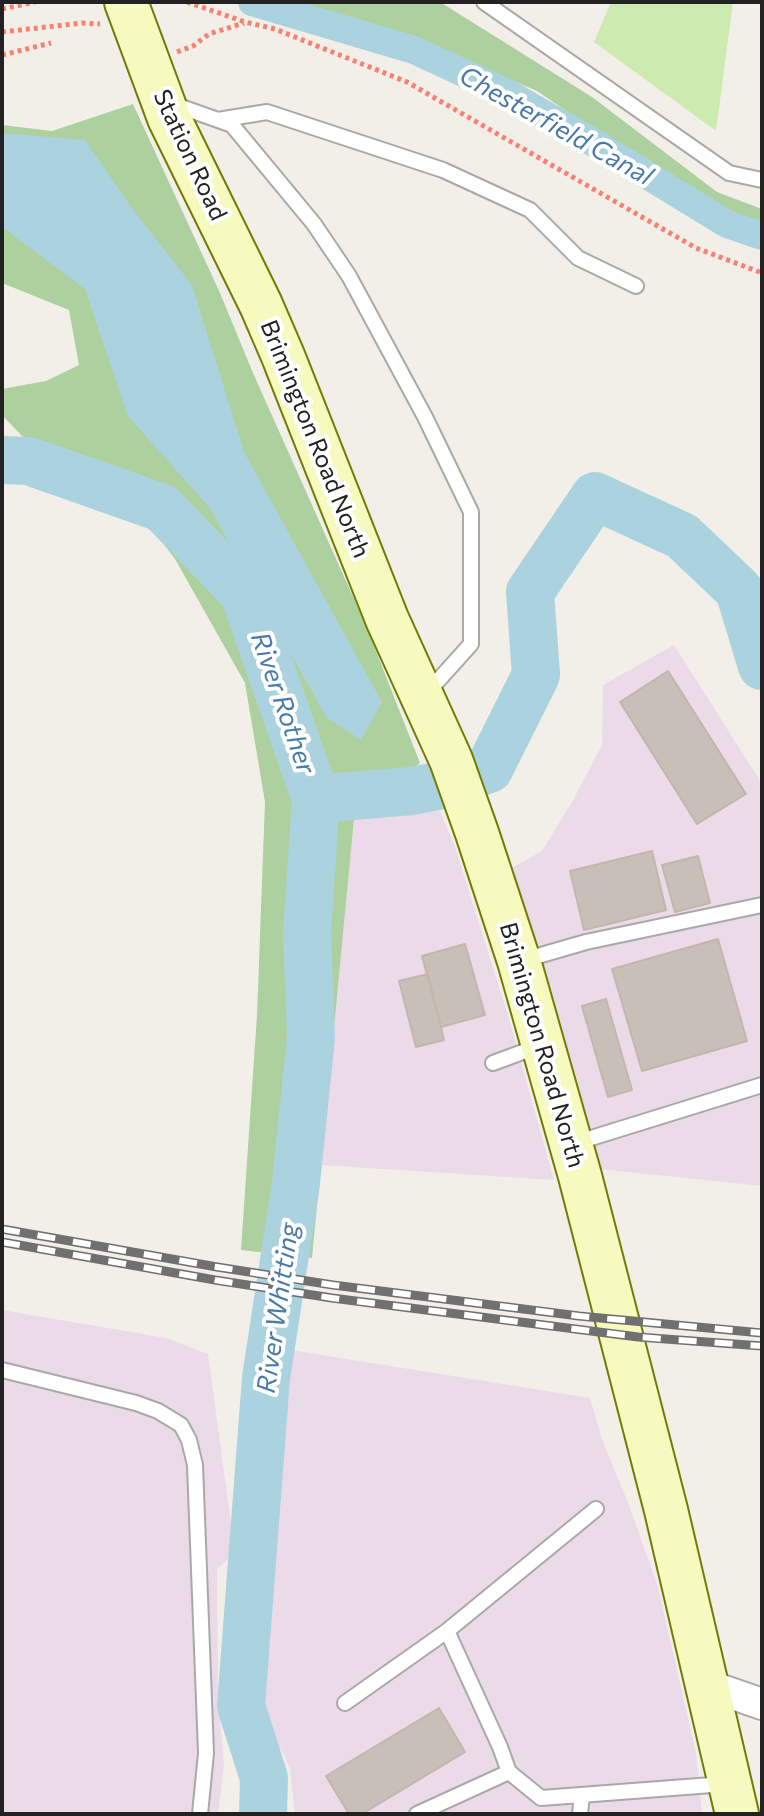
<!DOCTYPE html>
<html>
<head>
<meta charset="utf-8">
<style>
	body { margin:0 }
	#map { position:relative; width:764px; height:1816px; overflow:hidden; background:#f2efe9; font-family:Commissioner,sans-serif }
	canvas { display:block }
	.frame { position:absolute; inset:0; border:4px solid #222; pointer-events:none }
</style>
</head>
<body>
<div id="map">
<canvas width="764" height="1816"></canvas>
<div class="frame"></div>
</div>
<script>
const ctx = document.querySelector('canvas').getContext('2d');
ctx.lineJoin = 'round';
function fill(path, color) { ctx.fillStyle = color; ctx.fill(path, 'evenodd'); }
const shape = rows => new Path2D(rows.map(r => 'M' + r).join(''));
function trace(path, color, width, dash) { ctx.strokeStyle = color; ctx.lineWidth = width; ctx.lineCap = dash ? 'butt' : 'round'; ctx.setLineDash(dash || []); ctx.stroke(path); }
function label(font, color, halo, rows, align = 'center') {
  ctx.font = font + ' Commissioner,sans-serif'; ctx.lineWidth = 8; ctx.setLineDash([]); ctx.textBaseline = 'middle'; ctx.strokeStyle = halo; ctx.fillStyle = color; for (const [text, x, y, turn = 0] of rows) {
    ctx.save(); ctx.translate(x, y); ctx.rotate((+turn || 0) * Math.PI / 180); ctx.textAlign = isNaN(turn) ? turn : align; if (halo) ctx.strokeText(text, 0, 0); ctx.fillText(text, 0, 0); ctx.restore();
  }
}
fill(shape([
	[674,645,759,779,762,793,762,1186,599,1169,508,870,542,851,572,802,602,745,603,685],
	[420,763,455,847,508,1015,554,1180,320,1165,355,807],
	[2,1310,166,1338,208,1354,235,1553,217,1569,218,1695,224,1765,218,1814,2,1814],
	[291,1350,590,1398,603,1442,629,1505,658,1587,696,1753,702,1814,295,1814,290,1768,271,1729,256,1662,276,1470]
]), '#ebdbe8');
fill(shape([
	[611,2,733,2,716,131,594,42]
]), '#cdebb0');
fill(shape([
	[287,2,440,2,592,97,717,192,762,209,762,226,733,219,686,193,537,91,396,32],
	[133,104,220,293,253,373,367,628,420,763,355,808,312,1258,241,1250,257,1015,265,802,245,683,175,559,143,517,99,466,22,436,2,415,2,389,46,381,79,365,69,310,2,283,2,125,52,131]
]), '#add19e');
fill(shape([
	[2,133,85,140,131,207,192,285,244,452,382,702,361,740,326,717,209,507,128,416,85,289,2,227]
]), '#aad3df');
trace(shape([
	[252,2,414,50,509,94,601,147,727,224,762,236]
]), '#aad3df', 28);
trace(shape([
	[2,460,29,461,162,508,244,593,316,799,412,791,447,784,489,769,536,675,530,592,595,496,682,536,739,590,762,666],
	[263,1814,264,1778,241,1706,266,1378,296,1183,311,1037,307,932,316,799]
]), '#aad3df', 48);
const building = shape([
	[668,671,746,794,697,824,620,702,668,671],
	[652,851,666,910,584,930,570,871,652,851],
	[698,856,710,903,675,912,662,865,698,856],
	[718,939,747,1041,642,1071,612,969,718,939],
	[465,944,485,1015,441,1027,422,956,465,944],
	[428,974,444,1040,416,1047,399,981,428,974],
	[606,999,632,1090,608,1097,582,1006,606,999],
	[439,1708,465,1752,362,1814,349,1814,326,1776,439,1708]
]);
fill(building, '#c7bfb8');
trace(building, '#c4b6ab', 2);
const service = shape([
	[484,2,729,173,762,180],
	[173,104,232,125,314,224,349,276,425,417,471,512,471,644,426,694],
	[218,120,267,112,443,170,530,210,578,258,636,286],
	[524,960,586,942,762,905],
	[493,1063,539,1046],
	[575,1143,762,1085],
	[2,1370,136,1403,158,1411,181,1425,189,1440,195,1465,206,1753,200,1814],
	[447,1631,596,1509],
	[345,1703,447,1631,500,1747,509,1772],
	[417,1814,509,1772,541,1798,725,1784],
	[580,1814,582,1795]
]);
const minor = shape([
	[707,1685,762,1704]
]);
const secondary = shape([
	[126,2,169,118,261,305,283,356,387,619,451,760,477,833,519,961,580,1176,666,1510,737,1814]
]);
trace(service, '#a9a9a9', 18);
trace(minor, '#a9a9a9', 34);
trace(secondary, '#707d05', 46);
trace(shape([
	[187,2,245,22,275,29,407,82,696,248,762,273],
	[2,9,35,2],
	[2,32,82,23,100,24],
	[177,52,193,46,209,34,244,23],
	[2,55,51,43]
]), '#fa8072', 5, [4, 4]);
trace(service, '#fff', 14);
trace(minor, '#fff', 30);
trace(secondary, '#f7fabf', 42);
const rail = shape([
	[2,1229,217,1267,333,1285,579,1316,762,1333],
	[2,1242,215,1280,332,1298,638,1337,762,1346]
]);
trace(rail, '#707070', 9);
trace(rail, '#fff', 6, [18]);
label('24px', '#222', '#fff', [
	["Station Road",190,155,65],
	["Brimington Road North",315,439,68],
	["Brimington Road North",542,1045,74]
]);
label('italic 26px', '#4a7aab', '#fff', [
	["Chesterfield Canal",556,126,29],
	["River Rother",283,703,71],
	["River Whitting",278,1308,-82]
]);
</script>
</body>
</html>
